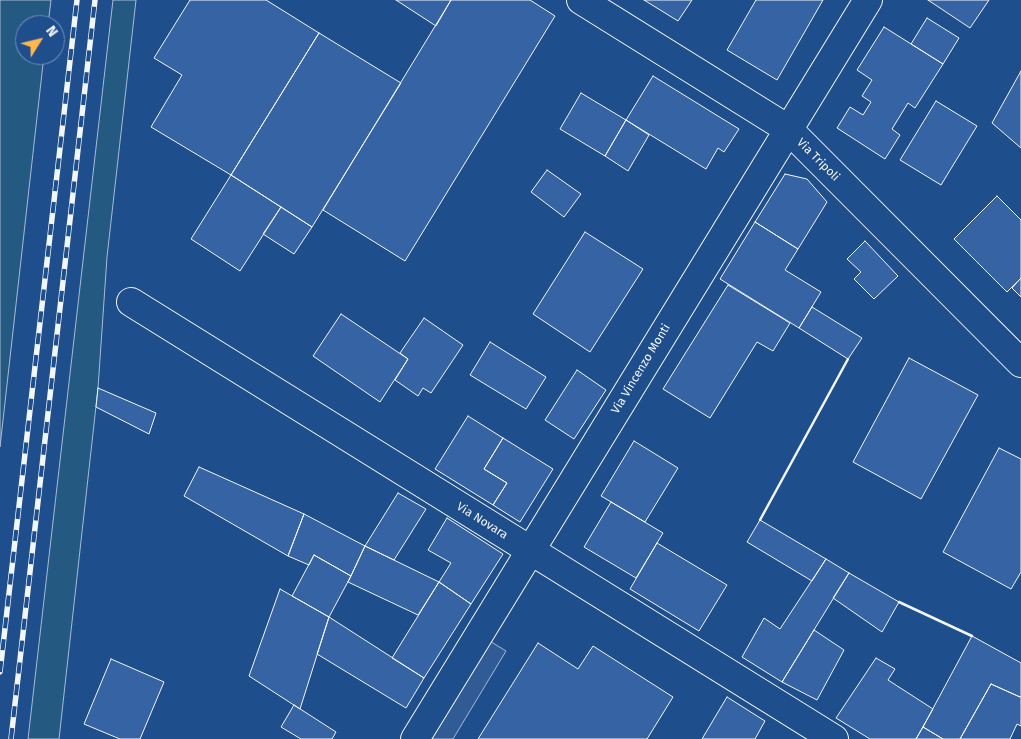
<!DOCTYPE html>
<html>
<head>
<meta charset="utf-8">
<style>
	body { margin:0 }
	#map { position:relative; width:1021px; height:739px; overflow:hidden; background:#1f4e8c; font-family:"Fira Sans",sans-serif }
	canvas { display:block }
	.north { position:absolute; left:15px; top:15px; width:50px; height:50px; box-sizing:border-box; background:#1f4e8c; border:1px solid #7391ba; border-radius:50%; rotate:54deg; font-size:14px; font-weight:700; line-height:20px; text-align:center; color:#f2f6ff }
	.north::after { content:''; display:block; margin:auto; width:18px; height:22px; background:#ffb74d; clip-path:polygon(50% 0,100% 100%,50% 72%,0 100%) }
</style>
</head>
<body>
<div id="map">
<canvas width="1021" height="739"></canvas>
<div class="north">N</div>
</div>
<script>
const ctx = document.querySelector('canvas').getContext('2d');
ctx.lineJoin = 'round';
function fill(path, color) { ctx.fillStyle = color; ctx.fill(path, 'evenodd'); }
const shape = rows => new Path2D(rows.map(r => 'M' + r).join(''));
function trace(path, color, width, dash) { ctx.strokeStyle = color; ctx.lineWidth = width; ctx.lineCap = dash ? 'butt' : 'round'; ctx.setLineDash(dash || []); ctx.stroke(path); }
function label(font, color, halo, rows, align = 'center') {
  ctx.font = font + ' "Fira Sans",sans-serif'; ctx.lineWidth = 4; ctx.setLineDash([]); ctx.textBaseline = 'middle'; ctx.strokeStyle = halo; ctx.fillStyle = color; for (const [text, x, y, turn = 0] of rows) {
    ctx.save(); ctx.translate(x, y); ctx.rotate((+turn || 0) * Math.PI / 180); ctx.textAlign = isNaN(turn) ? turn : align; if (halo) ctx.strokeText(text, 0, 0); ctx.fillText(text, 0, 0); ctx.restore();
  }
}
const green = shape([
	[0,0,51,0,48,25,25,25,25,55,44,55,0,447,0,0],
	[113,0,136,0,107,257,98,388,59,739,28,739,113,0]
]);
fill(green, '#245a82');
trace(green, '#a8bbd7', 1);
const parking = shape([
	[488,640,506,651,453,739,428,739,488,640]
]);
fill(parking, '#305b95');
trace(parking, '#a8bbd7', 1);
const building = shape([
	[190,0,266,0,319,33,231,175,151,127,182,75,154,58,190,0],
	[396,0,451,0,436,26,396,0],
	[451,0,530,0,555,16,405,261,323,210,451,0],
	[644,0,692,0,678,21,644,0],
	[756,0,823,0,777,80,727,50,756,0],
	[928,0,989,0,970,28,928,0],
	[927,18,959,38,943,64,911,44,927,18],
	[884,27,943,64,915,108,908,103,892,129,900,135,885,159,837,128,850,107,863,115,871,102,862,96,872,80,857,70,884,27],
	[319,33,401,83,312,227,231,175,319,33],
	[1021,71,1021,148,992,123,1021,71],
	[653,76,739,129,724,152,718,148,706,169,626,120,653,76],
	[581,93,626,120,605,156,560,129,581,93],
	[936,101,977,126,941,185,900,160,936,101],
	[626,120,649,135,628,171,605,156,626,120],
	[547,170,581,194,564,217,531,192,547,170],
	[785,174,807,179,827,202,798,249,755,222,785,174],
	[231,175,281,207,240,271,191,239,231,175],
	[997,196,1021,220,1021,278,1007,292,954,239,997,196],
	[281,207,312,227,294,254,263,234,281,207],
	[755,222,798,249,785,270,821,292,799,328,720,279,755,222],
	[585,232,643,269,590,352,533,314,585,232],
	[865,241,898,276,874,299,854,279,861,272,847,259,865,241],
	[1021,278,1021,297,1012,288,1021,278],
	[728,285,790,323,773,351,757,342,710,418,663,389,728,285],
	[812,307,862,338,848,359,799,328,812,307],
	[341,314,408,359,380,402,313,356,341,314],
	[424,318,463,345,431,393,423,388,418,396,395,380,408,359,400,353,424,318],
	[490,342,546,377,526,409,470,375,490,342],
	[909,358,978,395,921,499,853,462,909,358],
	[577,370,606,390,574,439,545,420,577,370],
	[98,388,156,413,149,434,96,407,98,388],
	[468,416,503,438,484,469,507,483,493,505,435,469,468,416],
	[503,438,553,469,520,522,493,505,507,483,484,469,503,438],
	[634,441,678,468,645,522,601,496,634,441],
	[999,448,1021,459,1021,572,1011,589,943,552,999,448],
	[199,467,304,514,288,556,184,496,199,467],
	[398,493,426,509,394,560,365,546,398,493],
	[611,502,663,533,636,578,584,547,611,502],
	[304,514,365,546,351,576,314,555,309,565,288,556,304,514],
	[447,518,503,554,471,604,439,582,451,563,428,550,447,518],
	[760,520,826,559,812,581,747,542,760,520],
	[657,543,727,585,699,631,630,589,657,543],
	[365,546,439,582,418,615,348,582,365,546],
	[314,555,351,576,329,617,292,596,314,555],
	[826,559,849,573,782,682,742,657,764,618,780,629,826,559],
	[849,573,899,602,882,632,833,598,849,573],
	[439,582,471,604,424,678,392,658,439,582],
	[280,589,329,617,300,709,249,676,280,589],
	[329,617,424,678,406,708,317,654,329,617],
	[814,630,844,650,817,700,782,682,814,630],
	[972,636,1021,663,1021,696,1020,697,991,684,960,739,943,739,923,727,972,636],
	[538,643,578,669,593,646,673,697,647,739,478,739,538,643],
	[876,658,895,669,888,680,933,709,916,739,870,739,836,718,876,658],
	[111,659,164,682,140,739,120,739,84,724,111,659],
	[991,684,1020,697,1021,696,1021,726,1017,724,1010,739,960,739,991,684],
	[727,697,765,721,755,739,702,739,727,697],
	[294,705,336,732,332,739,301,739,281,727,294,705],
	[923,727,943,739,916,739,923,727]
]);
fill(building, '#3563a3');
trace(building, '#f2f6ff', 1);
const minor = shape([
	[581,0,788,129,1021,363],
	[131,302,834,739],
	[415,739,868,0]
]);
trace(minor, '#f2f6ff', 30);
trace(minor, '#1f4e8c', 28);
const rail = shape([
	[0,672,77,0],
	[11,739,95,0]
]);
trace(rail, '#f2f6ff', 5.5);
trace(rail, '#1f4e8c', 4, [11]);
trace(shape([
	[760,520,848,359],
	[899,602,972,636]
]), '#f2f6ff', 2.5);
label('12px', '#f2f6ff', '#1f4e8c', [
	["Via Tripoli",818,160,45],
	["Via Vincenzo Monti",641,369,-59],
	["Via Novara",482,521,32]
]);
</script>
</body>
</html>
